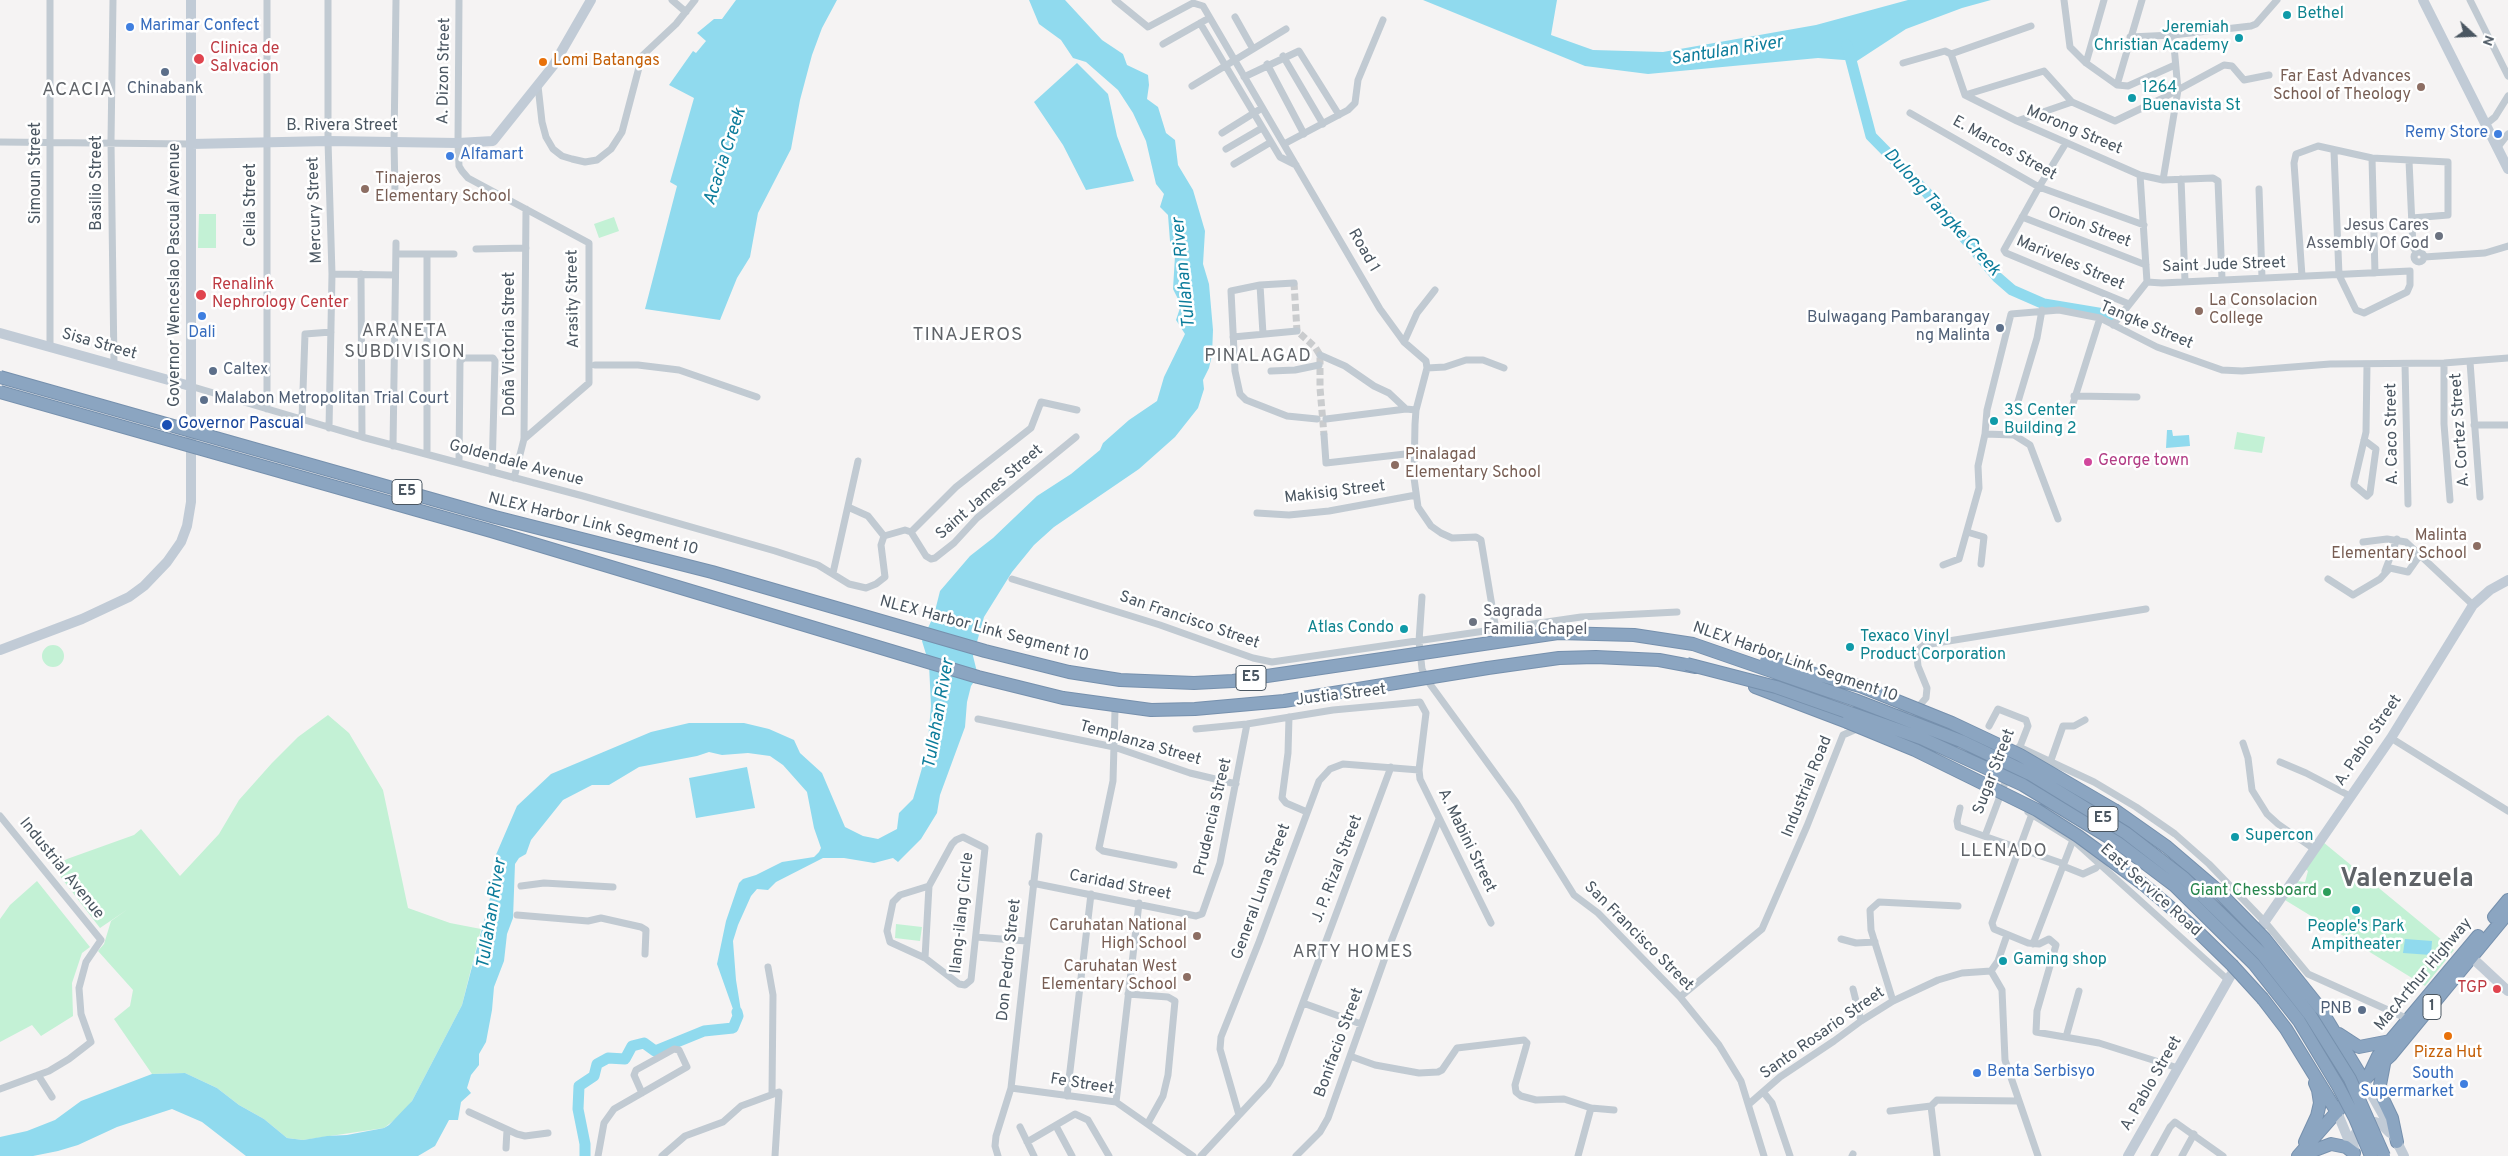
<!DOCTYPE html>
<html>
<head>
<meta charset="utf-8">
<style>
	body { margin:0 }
	#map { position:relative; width:2508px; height:1156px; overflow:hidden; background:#f5f3f3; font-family:Overpass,sans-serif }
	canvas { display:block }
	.north { position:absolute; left:2448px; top:10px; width:50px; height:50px; -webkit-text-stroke:4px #fff; paint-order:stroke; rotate:110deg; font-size:14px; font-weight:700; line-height:20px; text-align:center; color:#4a5661 }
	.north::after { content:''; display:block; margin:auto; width:18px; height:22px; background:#4a5661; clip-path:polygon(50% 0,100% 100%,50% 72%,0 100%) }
</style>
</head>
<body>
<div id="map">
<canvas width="2508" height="1156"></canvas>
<div class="north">N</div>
</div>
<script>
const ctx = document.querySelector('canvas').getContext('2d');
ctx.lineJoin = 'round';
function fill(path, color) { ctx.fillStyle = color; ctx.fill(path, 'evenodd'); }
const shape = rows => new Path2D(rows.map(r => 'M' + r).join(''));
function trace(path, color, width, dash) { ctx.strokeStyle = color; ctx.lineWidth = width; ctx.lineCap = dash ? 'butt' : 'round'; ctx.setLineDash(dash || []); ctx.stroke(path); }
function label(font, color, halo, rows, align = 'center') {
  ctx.font = font + ' Overpass,sans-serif'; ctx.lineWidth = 5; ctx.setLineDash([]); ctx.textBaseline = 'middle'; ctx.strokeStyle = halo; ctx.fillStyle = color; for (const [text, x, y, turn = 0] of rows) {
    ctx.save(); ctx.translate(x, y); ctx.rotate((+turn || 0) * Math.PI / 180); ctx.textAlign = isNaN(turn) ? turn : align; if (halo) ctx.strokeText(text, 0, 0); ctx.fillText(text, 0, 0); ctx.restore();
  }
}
fill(shape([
	[199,214,216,214,216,248,198,248],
	[614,217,619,231,599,238,594,224],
	[2237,432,2265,437,2262,453,2234,449],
	'42 656a11 11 0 1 1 22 0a11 11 0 1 1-22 0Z',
	[328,715,349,733,383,790,408,908,450,923,481,929,462,1005,412,1101,402,1114,384,1128,303,1140,287,1138,264,1119,239,1105,217,1088,185,1073,152,1074,114,1019,130,1006,133,990,98,951,104,944,111,921,128,909,100,928,53,867,67,859,134,835,141,829,180,876,219,834,239,800,272,763,298,737],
	[2323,842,2454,950,2425,986,2285,900,2297,881,2305,882,2308,871,2305,869],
	[37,881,90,947,82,953,72,983,73,1016,41,1036,32,1025,0,1042,0,919,10,905],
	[896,924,922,927,920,941,895,938]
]), '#c3f1d5');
fill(shape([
	[736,0,837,0,822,28,812,55,800,100,791,149,758,213,750,257,737,278,720,320,645,309,677,186,670,182,694,98,669,85,693,51,696,53,706,41,697,33,714,19,722,19],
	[1029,0,1065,0,1102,40,1123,54,1127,65,1148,75,1149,85,1147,99,1158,107,1166,133,1175,140,1178,165,1193,190,1205,231,1203,264,1209,284,1213,330,1212,355,1209,368,1203,380,1204,389,1198,408,1175,437,1139,469,1054,527,1034,545,1012,572,984,617,973,656,978,676,971,686,967,702,965,727,940,795,937,813,921,839,898,862,893,858,874,863,844,858,823,858,776,882,768,890,757,889,751,896,738,925,733,941,736,980,741,1011,740,1021,737,1028,732,1025,734,1012,717,964,726,921,739,883,743,879,756,875,782,862,814,857,819,852,821,848,814,828,807,792,783,765,770,756,748,753,722,755,709,752,697,756,639,767,609,785,592,785,563,800,531,840,526,854,519,858,515,864,513,918,507,934,504,961,494,987,492,1010,486,1042,479,1054,479,1065,471,1075,467,1088,471,1093,461,1102,458,1120,449,1120,435,1146,418,1156,246,1156,202,1122,172,1109,117,1127,78,1145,58,1151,33,1156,0,1156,0,1137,27,1131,55,1120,81,1101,152,1074,185,1073,217,1088,239,1105,264,1119,287,1138,303,1140,327,1136,347,1135,384,1128,389,1125,412,1101,462,1005,491,894,495,857,517,806,551,774,651,732,689,723,744,723,769,729,794,740,800,753,822,773,845,827,863,836,878,839,897,829,899,813,913,799,927,751,931,706,929,664,922,641,934,615,940,591,970,556,993,538,1037,496,1071,474,1100,450,1103,443,1129,420,1157,401,1164,377,1185,334,1176,320,1181,305,1173,289,1175,256,1170,241,1168,215,1160,207,1164,194,1156,184,1146,141,1133,113,1118,90,1086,62,1073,58,1061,40,1039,24],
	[1423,0,1557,0,1551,35,1593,50,1663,52,1816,25,1908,0,1991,0,1962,8,1906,29,1857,61,1818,58,1648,74,1585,66],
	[1077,63,1108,94,1117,136,1134,181,1086,190,1063,145,1034,102],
	[2167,430,2172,430,2173,436,2189,435,2190,446,2166,448],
	[747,767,755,808,696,818,689,778],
	[2405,939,2432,941,2431,955,2403,953]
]), '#90daee');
trace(shape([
	[1847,45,1871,136,1927,193,1997,277,2012,290,2044,304,2104,314,2114,320],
	[585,1156,585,1144,578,1109,579,1086,594,1076,597,1064,608,1058,625,1059,632,1046,644,1043,655,1051,704,1031,733,1028,738,1016,737,1012]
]), '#90daee', 11);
trace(shape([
	[1294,283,1297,331,1315,347,1320,355,1320,388,1324,435]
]), '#caccce', 7, [7, 3.5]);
const highway = shape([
	[1488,668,1559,658,1596,657,1659,660,1696,667],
	[1755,687,1847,722],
	[2116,811,2167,847,2215,888],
	[2143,884,2190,924,2232,965],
	[2494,917,2508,900],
	[2263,999,2286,1029,2337,1112],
	[2320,1008,2364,1081],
	[2339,1034,2359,1047,2390,1041],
	[2384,1064,2380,1085,2382,1097,2392,1118,2397,1142],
	[2370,1073,2378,1056,2390,1041,2478,936],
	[2305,1142,2317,1116,2320,1103,2318,1090,2315,1083],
	[2302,1155,2331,1144,2346,1147,2354,1153],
	[2298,1156,2369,1075,2391,1055,2508,913]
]);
trace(highway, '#7690ad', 14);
trace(shape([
	[113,0,111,142,114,365],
	[267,0,267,409],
	[328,0,328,141,332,274,329,428],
	[459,0,458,143,459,166,462,171,468,178,589,243,589,383,524,439],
	[672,0,686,12],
	[1115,0,1148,27,1193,3,1203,6,1380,309,1404,342,1426,361,1427,368,1416,410,1415,424,1414,478,1418,507,1431,526,1441,533,1452,538,1476,537,1481,540,1496,630],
	[2064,0,2070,47,2086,63,2117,85,2128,86,2175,65],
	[2470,0,2508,76],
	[1235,17,1253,49],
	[1200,23,1280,157,1296,165],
	[2130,37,2173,35,2251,26,2256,24,2277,0],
	[1163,44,1209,18],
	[1951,54,1965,95,2017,121,2140,175,2163,180,2213,178,2218,181,2222,279],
	[1951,54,2031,26],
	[1283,56,1323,124],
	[1903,63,1945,51,1951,54],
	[2086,63,2104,0],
	[1267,64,1304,134],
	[1244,77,1299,51,1339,115],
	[2117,85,2142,0],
	[538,86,542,122,546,137,553,149,562,156,572,159,585,162,597,160,611,149,622,132,642,56,676,24,695,0],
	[1192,86,1286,29],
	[1965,95,2044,71,2072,102,2115,121,2161,99,2224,65,2232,66,2244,80,2269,75],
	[1910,113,2039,187,2144,225],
	[2017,121,2072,102],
	[2485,125,2495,117,2508,96],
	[1222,133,1262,108],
	[0,142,191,144],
	[2066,143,2039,187,2004,250,2006,253,2129,304],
	[1284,144,1348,110,1355,103,1358,80,1383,20],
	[2497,148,2508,134],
	[1226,149,1262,128],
	[2334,151,2339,275,2356,310,2364,313,2407,292,2410,285,2410,271],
	[2372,158,2375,273],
	[2409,161,2413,247,2416,252],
	[1234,164,1271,142],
	[2181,179,2185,281],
	[2163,180,2178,90,2173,35],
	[2259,189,2262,278],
	[395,192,394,142,396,0],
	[2022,217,2146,265],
	[476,249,526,248],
	'2414 257a5 5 0 1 1 10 0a5 5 0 1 1-10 0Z',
	[396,254,454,254],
	[2424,257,2485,253,2508,246],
	[332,274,395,275],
	[361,274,362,437],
	[2302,276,2294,163,2296,154,2318,146,2372,158,2448,162,2448,215,2412,218],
	[2147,282,2162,283,2410,271],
	[1294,283,1260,285,1231,291,1235,371,1240,394,1246,400,1287,416,1317,419],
	[1260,285,1263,334],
	[2113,325,2147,282,2140,175],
	[1233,337,1297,331],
	[1404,342,1417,313,1435,290],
	[50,347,50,0],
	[1320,355,1345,366,1374,386,1389,393,1406,409],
	[2470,362,2480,497],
	[2444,363,2444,424,2450,500],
	[2405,364,2408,504],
	[595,365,638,365,679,370,757,397],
	[1427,368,1445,367,1466,360,1483,360,1504,368],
	[1271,371,1295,370,1319,365],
	[190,386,362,437,583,496,775,551,818,565,849,584,866,588,876,584,885,577,881,545,884,536,905,530,911,532,926,556,931,559,935,558,954,543,977,518,1076,437],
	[2074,396,2137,397],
	[2017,405,2037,338,2042,310],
	[2071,410,2100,318],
	[302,419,305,334,331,332],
	[1326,419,1406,409,1416,410],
	[2474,425,2508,425],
	[1985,434,2014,435,2030,445,2058,519],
	[1324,435,1326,463,1414,453],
	[2364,440,2376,449,2370,493,2367,496,2354,485,2354,483,2366,432,2367,365],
	[393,446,396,243],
	[427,454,427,254],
	[459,462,460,361,464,358,493,358,495,361,492,472],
	[514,478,524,439,526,209],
	[848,507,868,516,884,536],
	[1257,513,1289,515,1329,511,1416,495],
	[911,532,956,487,1031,428,1041,402,1077,410],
	[1967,532,1984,537,1981,564],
	[2363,542,2387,539,2406,542,2473,605],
	[1943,565,1959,559,1979,488,1978,466,1985,434,1987,410,2011,314,2059,310,2100,318,2157,347,2222,370,2242,371,2330,364,2444,363,2508,358],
	[2385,571,2397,539],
	[833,573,858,461],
	[1012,579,1160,625,1253,658,1272,662,1581,617,1677,612],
	[2328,579,2353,595,2380,579,2390,568,2408,572,2420,555],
	[1422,597,1419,641,1422,669,1427,680,1516,802,1574,895,1598,913,1680,997,1719,1045,1741,1081,1764,1156],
	[1115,710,1113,781,1099,848,1103,851,1174,865],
	[1895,714,1919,706,1926,698,1927,688,1918,666,1917,657,1918,650,1924,645,2146,609],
	[1289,717,1288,753,1282,798,1286,803,1307,812],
	[978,719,1114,747,1190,773,1236,784],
	[1989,726,1998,709,2026,720,2028,726,2019,749],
	[1196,729,1247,724,1333,710,1420,702,1426,713,1419,770,1420,779,1491,923],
	[2391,738,2508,811],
	[2243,743,2248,758,2252,790,2267,814,2278,824,2314,849],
	[2019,747,2094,782,2136,807,2175,834,2209,864,2265,922,2308,974,2408,1019],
	[2051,760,2063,726,2074,726,2085,720],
	[2280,762,2306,773,2350,796],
	[1960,808,1957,821,1958,827,2064,864],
	[2028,812,2073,840,2228,980],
	[2032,814,1992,923,1994,929,2028,943,2039,944,2049,939,2056,945,2037,1011,2036,1032,2099,1043,2178,1068],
	[0,816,101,940,86,962,79,988,81,1014,91,1042,69,1059,49,1071,0,1089],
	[1985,836,2008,775],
	[2063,866,2083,874,2096,868],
	[1032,883,1196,916,1202,914,1220,863,1247,724],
	[521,886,544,883,613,887],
	[517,915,588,921,601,918,641,927,646,930,645,954],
	[976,937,1026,941],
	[1841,939,1856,943,1875,942],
	[2033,944,2073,840],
	[925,958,929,886,952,844,956,840,963,837,985,848,971,980,965,985,959,984,925,958,890,942,887,931,893,902,900,895,929,886],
	[768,967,773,995,772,1094],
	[1991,971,2002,990,2005,1060,2038,1156],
	[1853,989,1861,1021],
	[1128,994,1168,997,1175,1001,1168,1075,1163,1096,1148,1123],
	[1680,997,1762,929,1807,826,1843,735,1859,728],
	[1893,1001,1871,930,1870,910,1879,902,1958,906],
	[1303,1003,1361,1024],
	[2066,1037,2079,991],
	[1350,1056,1375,1065,1419,1073,1438,1072,1442,1070,1457,1048,1524,1040,1527,1043,1526,1047,1515,1085,1516,1092,1521,1096,1536,1100,1564,1099,1591,1108,1614,1110],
	[38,1075,52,1097],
	[1011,1088,1116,1102,1193,1156],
	[1764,1093,1772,1103,1790,1156],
	[1067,1096,1091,894],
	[1116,1102,1139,903],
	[1749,1104,1780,1077,1834,1041,1861,1021,1893,1001,1938,980,1962,973,1991,971,1998,961,2007,935],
	[1931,1106,1937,1100,2018,1101],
	[1931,1106,1937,1156],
	[1890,1111,1931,1106],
	[469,1112,517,1134,525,1136,548,1133],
	[1239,1115,1220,1049,1221,1037,1259,942,1319,781,1330,769,1343,764,1419,770],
	[1056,1126,1072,1156],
	[1020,1127,1034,1156],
	[1027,1142,1075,1114,1088,1120,1109,1156],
	[506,1148,507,1130],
	[598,1156,604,1123,614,1109,687,1067,679,1050,674,1049,636,1070,634,1075,642,1093],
	[662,1156,685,1136,723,1122,741,1106,779,1092,775,1156],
	[998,1156,995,1146,996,1136,1011,1088,1039,836],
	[1201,1156,1268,1084,1280,1064,1391,767],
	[1296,1156,1320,1132,1328,1118,1387,952,1439,819],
	[1578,1156,1591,1108],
	[1852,1156,1853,1154],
	[2154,1156,2170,1127,2175,1122,2223,1156],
	[2182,1156,2194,1134]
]), '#c1cad2', 7);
trace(shape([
	[2423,0,2508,169],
	[191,144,328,141,458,143,493,141,553,66,591,0],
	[0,333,190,386],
	[0,650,82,619,129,597,144,586,167,562,181,542,187,526,191,502,191,0],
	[2261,927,2391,738,2473,605,2490,590,2508,580],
	[2466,952,2508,991],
	[2364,1081,2386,1120,2404,1156],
	[2337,1112,2352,1148],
	[2354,1153,2353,1137,2361,1126,2375,1122,2381,1124,2390,1133],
	[2128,1156,2231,975]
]), '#c1cbd6', 10);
trace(highway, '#8ba5c1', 12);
const rail = shape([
	[0,380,167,425]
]);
trace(rail, '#b5b8bd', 4);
trace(rail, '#fff', 2, [5.5]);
const highwayBridge = shape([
	[0,377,495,517,712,572,985,651,1069,672,1120,680,1194,683,1233,681,1558,633,1634,635,1693,644,1855,700,1961,741,2030,774,2126,833,2184,878,2263,955,2310,1015,2350,1079,2384,1156],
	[0,392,491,531,978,677,1063,698,1151,710,1195,709,1284,701,1488,668],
	[1766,661,1860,686,1952,723,2020,755,2116,811],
	[1687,664,1776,687,1921,738,2023,785,2118,843,2175,886,2254,964,2299,1021,2338,1086,2355,1118,2371,1156],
	[1847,722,1915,750,2037,810,2078,836,2143,884],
	[2215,888,2265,939,2320,1008],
	[2232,965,2263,999]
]);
trace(highwayBridge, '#7690ad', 14, []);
trace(highwayBridge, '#8ba5c1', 12);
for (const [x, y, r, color] of [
	[2287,15,5,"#0f9aa8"],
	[130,27,5,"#3f7fe0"],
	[2239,38,5,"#0f9aa8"],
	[199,59,6,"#e0444e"],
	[543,62,5,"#e8710a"],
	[165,72,5,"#5c6f8a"],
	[2421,87,5,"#8d6e63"],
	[2132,98,5,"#0f9aa8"],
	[2498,134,5,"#3f7fe0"],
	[450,156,5,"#3f7fe0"],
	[365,189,5,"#8d6e63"],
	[2439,236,5,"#6b7280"],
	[201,295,6,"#e0444e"],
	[2199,311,5,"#8d6e63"],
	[202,316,5,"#3f7fe0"],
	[2000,328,5,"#5c6f8a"],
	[213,371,5,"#5c6f8a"],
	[204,400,5,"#5c6f8a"],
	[1994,421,5,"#0f9aa8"],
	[167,425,6,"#1a4fb4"],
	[2088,462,5,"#d1479c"],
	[1395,465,5,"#8d6e63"],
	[2477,546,5,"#8d6e63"],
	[1473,622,5,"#6b7280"],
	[1404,629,5,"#0f9aa8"],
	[1850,647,5,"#0f9aa8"],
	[2235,837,5,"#0f9aa8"],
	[2327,892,5,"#2e9e5b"],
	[2356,910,5,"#0f9aa8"],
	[1197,936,5,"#8d6e63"],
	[2003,961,5,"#0f9aa8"],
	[1187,977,5,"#8d6e63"],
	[2497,989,5,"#e0444e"],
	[2362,1010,5,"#5c6f8a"],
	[2448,1036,5,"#e8710a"],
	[1977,1073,5,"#3f7fe0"],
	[2464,1084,5,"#3f7fe0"]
]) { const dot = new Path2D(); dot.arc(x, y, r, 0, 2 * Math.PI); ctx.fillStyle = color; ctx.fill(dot); trace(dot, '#fff', 2); }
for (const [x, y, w] of [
	[407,492,30],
	[1251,678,30],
	[2103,819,30],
	[2432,1007,18]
]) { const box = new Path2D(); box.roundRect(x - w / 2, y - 12.5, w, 25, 4); ctx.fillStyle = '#fff'; ctx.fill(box); trace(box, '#4a5661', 1); }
label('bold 15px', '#4a5661', null, [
	["E5",407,492],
	["E5",1251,678],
	["E5",2103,819],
	["1",2432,1007]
]);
label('16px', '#0d838f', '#fff', [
	["Bethel",2297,15],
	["Jeremiah",2229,29,"right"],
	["Christian Academy",2229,47,"right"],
	["1264",2142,89],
	["Buenavista St",2142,107],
	["3S Center",2004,412],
	["Building 2",2004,430],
	["Atlas Condo",1394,629,"right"],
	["Texaco Vinyl",1860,638],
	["Product Corporation",1860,656],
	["Supercon",2245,837],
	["People's Park",2356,928,"center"],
	["Ampitheater",2356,946,"center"],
	["Gaming shop",2013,961]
], 'left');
label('16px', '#366cbe', '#fff', [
	["Marimar Confect",140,27],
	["Remy Store",2488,134,"right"],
	["Alfamart",460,156],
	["Dali",202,334,"center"],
	["Benta Serbisyo",1987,1073],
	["South",2454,1075,"right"],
	["Supermarket",2454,1093,"right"]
], 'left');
label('16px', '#be3a42', '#fff', [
	["Clinica de",210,50],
	["Salvacion",210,68],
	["Renalink",212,286],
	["Nephrology Center",212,304],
	["TGP",2487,989,"right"]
], 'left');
label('16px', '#c56008', '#fff', [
	["Lomi Batangas",553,62],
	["Pizza Hut",2448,1054,"center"]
], 'left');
label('16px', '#4a5661', '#fff', [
	["A. Dizon Street",445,71,-89],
	["B. Rivera Street",342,127],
	["Morong Street",2074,131,23],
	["E. Marcos Street",2004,149,29],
	["Simoun Street",37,173,-90],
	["Basilio Street",98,183,-90],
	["Celia Street",252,205,-90],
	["Mercury Street",316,210,-92],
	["Orion Street",2089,228,21],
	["Road 1",1363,251,60],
	["Mariveles Street",2070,264,23],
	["Saint Jude Street",2224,266,-2],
	["Governor Wenceslao Pascual Avenue",176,275,-90],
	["Arasity Street",574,299,-91],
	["Tangke Street",2146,326,23],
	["Doña Victoria Street",511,344,-90],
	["Sisa Street",99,345,16],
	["A. Cortez Street",2461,430,-94],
	["A. Caco Street",2393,434,-91],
	["Goldendale Avenue",516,464,15],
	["Saint James Street",990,493,-41],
	["Makisig Street",1335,493,-7],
	["NLEX Harbor Link Segment 10",593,525,14],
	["San Francisco Street",1189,621,19],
	["NLEX Harbor Link Segment 10",984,630,15],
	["NLEX Harbor Link Segment 10",1795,663,19],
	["Justia Street",1341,696,-7],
	["A. Pablo Street",2369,741,-56],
	["Templanza Street",1140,744,16],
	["Sugar Street",1995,772,-69],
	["Industrial Road",1808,787,-68],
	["Prudencia Street",1214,817,-77],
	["A. Mabini Street",1466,841,64],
	["Industrial Avenue",61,869,51],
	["J. P. Rizal Street",1338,869,-69],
	["Caridad Street",1120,886,11],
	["East Service Road",2150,891,42],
	["General Luna Street",1262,892,-70],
	["Ilang-ilang Circle",963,913,-84],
	["San Francisco Street",1638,937,45],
	["Don Pedro Street",1010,960,-84],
	["MacArthur Highway",2424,975,-50],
	["Santo Rosario Street",1823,1034,-35],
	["Bonifacio Street",1340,1043,-70],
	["A. Pablo Street",2152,1084,-60],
	["Fe Street",1082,1085,9]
]);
label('16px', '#785e54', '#fff', [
	["Far East Advances",2411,78],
	["School of Theology",2411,96],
	["Tinajeros",375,180,"left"],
	["Elementary School",375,198,"left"],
	["La Consolacion",2209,302,"left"],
	["College",2209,320,"left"],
	["Pinalagad",1405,456,"left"],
	["Elementary School",1405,474,"left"],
	["Malinta",2467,537],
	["Elementary School",2467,555],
	["Caruhatan National",1187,927],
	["High School",1187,945],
	["Caruhatan West",1177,968],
	["Elementary School",1177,986]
], 'right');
label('16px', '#4e5e75', '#fff', [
	["Chinabank",165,90,"center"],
	["Bulwagang Pambarangay",1990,319],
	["ng Malinta",1990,337],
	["Caltex",223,371,"left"],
	["Malabon Metropolitan Trial Court",214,400,"left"],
	["PNB",2352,1010]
], 'right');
label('16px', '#5b616d', '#fff', [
	["Jesus Cares",2429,227],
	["Assembly Of God",2429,245],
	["Sagrada",1483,613,"left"],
	["Familia Chapel",1483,631,"left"]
], 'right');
label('16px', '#164399', '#fff', [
	["Governor Pascual",178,425]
], 'left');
label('16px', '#b23c85', '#fff', [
	["George town",2098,462]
], 'left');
label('16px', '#27864d', '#fff', [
	["Giant Chessboard",2317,892]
], 'right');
label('italic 18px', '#0c7c9b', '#fff', [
	["Santulan River",1727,52,-9],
	["Acacia Creek",726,157,-72],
	["Dulong Tangke Creek",1941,213,48],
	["Tullahan River",1185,273,-96],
	["Tullahan River",940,714,-80],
	["Tullahan River",493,914,-81]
]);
ctx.letterSpacing = '1px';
label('18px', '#5f6368', '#fff', [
	["ARANETA",405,332],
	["SUBDIVISION",405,353],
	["PINALAGAD",1258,357],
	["LLENADO",2004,852],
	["ARTY HOMES",1353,953]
]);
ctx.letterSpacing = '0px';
ctx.letterSpacing = '1px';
label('19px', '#5f6368', '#fff', [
	["ACACIA",78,91],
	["TINAJEROS",968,336]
]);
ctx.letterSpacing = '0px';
label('bold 26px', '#5f6368', '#fff', [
	["Valenzuela",2407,881]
]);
</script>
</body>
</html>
